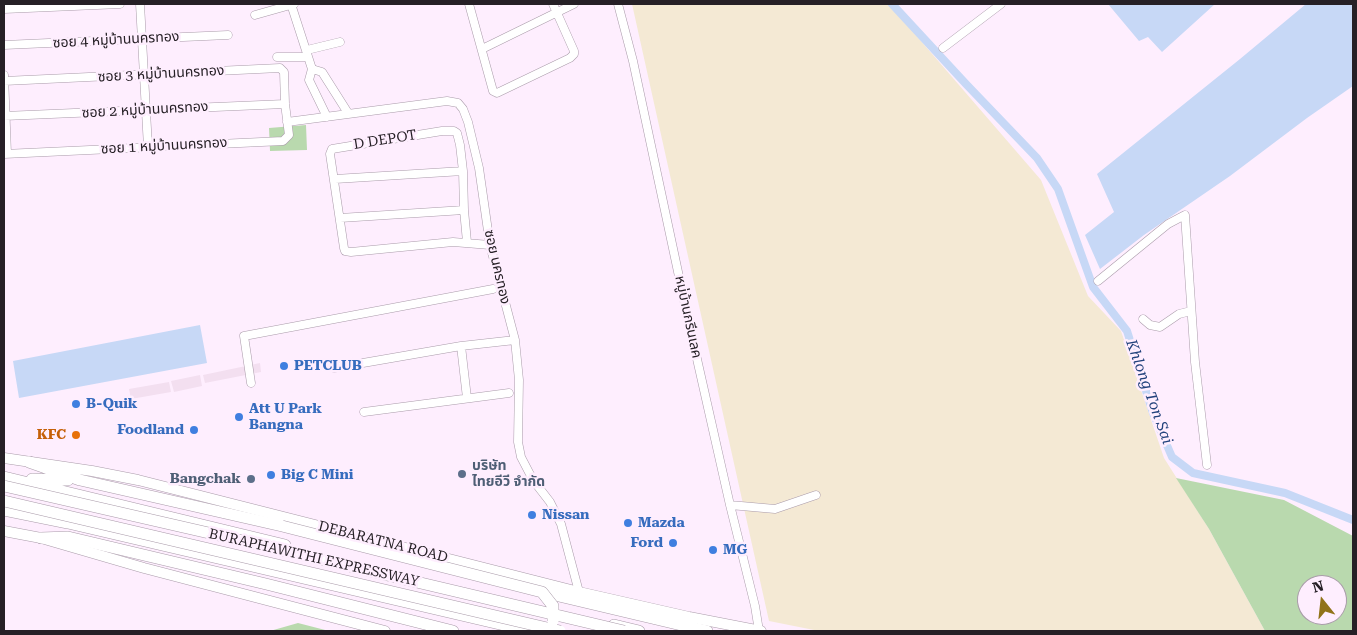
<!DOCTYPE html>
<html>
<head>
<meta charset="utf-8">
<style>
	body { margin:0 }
	#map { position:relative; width:1357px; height:635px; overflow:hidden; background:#feeefe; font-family:"Roboto Serif",serif }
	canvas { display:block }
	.frame { position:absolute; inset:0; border:5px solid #262026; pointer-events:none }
	.north { position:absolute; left:1297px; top:575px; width:50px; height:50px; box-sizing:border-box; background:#feeefe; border:1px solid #a89ca8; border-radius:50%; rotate:344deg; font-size:14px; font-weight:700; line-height:20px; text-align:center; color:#262026 }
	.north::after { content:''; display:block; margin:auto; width:18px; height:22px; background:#917319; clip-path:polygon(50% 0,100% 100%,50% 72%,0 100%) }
</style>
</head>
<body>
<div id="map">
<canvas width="1357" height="635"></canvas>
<div class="frame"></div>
<div class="north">N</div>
</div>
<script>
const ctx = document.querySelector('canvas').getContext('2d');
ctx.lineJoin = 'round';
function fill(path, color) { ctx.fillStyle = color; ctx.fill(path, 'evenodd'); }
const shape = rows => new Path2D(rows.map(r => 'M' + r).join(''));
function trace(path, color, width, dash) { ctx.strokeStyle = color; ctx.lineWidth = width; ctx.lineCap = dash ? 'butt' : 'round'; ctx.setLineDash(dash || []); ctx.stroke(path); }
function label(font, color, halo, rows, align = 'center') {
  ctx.font = font + ' "Roboto Serif","Noto Sans Thai",serif'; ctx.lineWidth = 5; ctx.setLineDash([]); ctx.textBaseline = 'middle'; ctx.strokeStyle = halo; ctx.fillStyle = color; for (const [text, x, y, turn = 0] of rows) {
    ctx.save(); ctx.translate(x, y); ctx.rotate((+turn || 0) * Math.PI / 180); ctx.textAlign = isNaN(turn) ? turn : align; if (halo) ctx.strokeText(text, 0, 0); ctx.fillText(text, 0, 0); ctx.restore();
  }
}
fill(shape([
	[260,363,261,372,205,383,203,375],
	[200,375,202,386,174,392,171,381],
	[169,382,171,392,131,399,129,389]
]), '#f3dff0');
fill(shape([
	[632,4,889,4,1041,180,1088,296,1121,331,1164,458,1209,529,1265,631,819,631,769,621]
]), '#f4e9d4');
fill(shape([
	[306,125,307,150,270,151,269,128],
	[1176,478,1284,500,1353,536,1353,631,1265,631,1209,529],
	[1307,585,1337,585,1337,615,1307,615],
	[298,623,329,631,270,631]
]), '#b9d9ae');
fill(shape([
	[1108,4,1215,4,1162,52,1148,37,1139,41],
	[1306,4,1353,4,1353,86,1307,118,1230,176,1144,235,1100,269,1085,235,1114,212,1097,174,1240,59],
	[200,325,207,363,19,398,13,361]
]), '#c7d8f6');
trace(shape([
	[892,4,966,84,1037,158,1058,189,1093,287,1127,331,1153,413,1172,457,1193,473,1285,493,1353,520]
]), '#c7d8f6', 8);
const minor = shape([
	[140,4,148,147],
	[291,4,312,69,309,80,327,117],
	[469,4,493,91,497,93,570,58,574,54,574,51,553,4],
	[618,4,633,61,690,328,730,505,755,606,759,631],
	[4,9,120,4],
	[255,15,294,4],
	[4,45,228,35],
	[943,48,1001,4],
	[482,49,574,4],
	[307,50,340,42],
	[277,57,308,57],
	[312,69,322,72,348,113],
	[4,75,7,154],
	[4,81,280,68,284,72,285,104,289,135,283,141,4,154],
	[4,116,285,104],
	[287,122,447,101,458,103,463,109,468,122,479,168,490,245,515,340,519,380,518,442,521,457,533,480,550,502,561,524,579,592],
	[463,171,460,145,457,133,454,131,442,131,332,149,330,154,344,248,345,251,351,252,453,242,490,245],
	[335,179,463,171,464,210],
	[340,218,464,210,467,242],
	[1098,281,1168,224,1185,215,1195,362,1207,465],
	[1143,319,1150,325,1160,327,1179,314,1191,311],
	[461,346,515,340],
	[334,368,461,346,467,398],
	[251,383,244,336,493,289],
	[364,412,509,393],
	[730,505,775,509,816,495]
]);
const major = shape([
	[4,458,92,471,138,480,579,592,689,617,761,631],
	[4,531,41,538,144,568,385,631]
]);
const highway = shape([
	[29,462,80,480,282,526],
	[4,477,285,545],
	[32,479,68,480],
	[4,510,68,523,530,631],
	[41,538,68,537,266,584,453,631],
	[542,592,707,631],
	[614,625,639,631]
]);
trace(minor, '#aa9baa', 9);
trace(major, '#aa9baa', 11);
trace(highway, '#aa9baa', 12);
trace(minor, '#fff', 8);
trace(major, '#fff', 10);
trace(highway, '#fff', 11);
const highwayBridge = shape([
	[4,486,222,536,624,631],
	[4,501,560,631],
	[282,526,542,592,553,606,553,621]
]);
trace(highwayBridge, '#aa9baa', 12, []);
trace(highwayBridge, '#fff', 11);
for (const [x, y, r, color] of [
	[284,366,5,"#3f7fe0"],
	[76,404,5,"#3f7fe0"],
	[239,417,5,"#3f7fe0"],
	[194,430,5,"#3f7fe0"],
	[76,435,5,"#e8710a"],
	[462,474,5,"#5c6f8a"],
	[271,475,5,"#3f7fe0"],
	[251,479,5,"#5c6f8a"],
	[532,515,5,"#3f7fe0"],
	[628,523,5,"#3f7fe0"],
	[673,543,5,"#3f7fe0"],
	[713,550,5,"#3f7fe0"]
]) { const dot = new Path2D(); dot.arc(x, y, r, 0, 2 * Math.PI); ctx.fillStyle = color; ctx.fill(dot); trace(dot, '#feeefe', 2); }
label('14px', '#262026', '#feeefe', [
	["ซอย 4 หมู่บ้านนครทอง",116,40,-3],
	["ซอย 3 หมู่บ้านนครทอง",161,74,-3],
	["ซอย 2 หมู่บ้านนครทอง",145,110,-3],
	["D DEPOT",385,140,-9],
	["ซอย 1 หมู่บ้านนครทอง",164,146,-3],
	["ซอย นครทอง",497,267,77],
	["หมู่บ้านกรีนเลค",688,317,78],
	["DEBARATNA ROAD",383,542,14],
	["BURAPHAWITHI EXPRESSWAY",314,558,13]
]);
label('bold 14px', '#366cbe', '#feeefe', [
	["PETCLUB",294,366],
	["B-Quik",86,404],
	["Att U Park",249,409],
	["Bangna",249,425],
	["Foodland",184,430,"right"],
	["Big C Mini",281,475],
	["Nissan",542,515],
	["Mazda",638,523],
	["Ford",663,543,"right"],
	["MG",723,550]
], 'left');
label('bold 14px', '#c56008', '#feeefe', [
	["KFC",66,435]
], 'right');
label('bold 14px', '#4e5e75', '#feeefe', [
	["บริษัท",472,466],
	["ไทยอีวี จำกัด",472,482],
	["Bangchak",241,479,"right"]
], 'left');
label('italic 15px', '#22427c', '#feeefe', [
	["Khlong Ton Sai",1149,392,70]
]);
</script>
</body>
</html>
